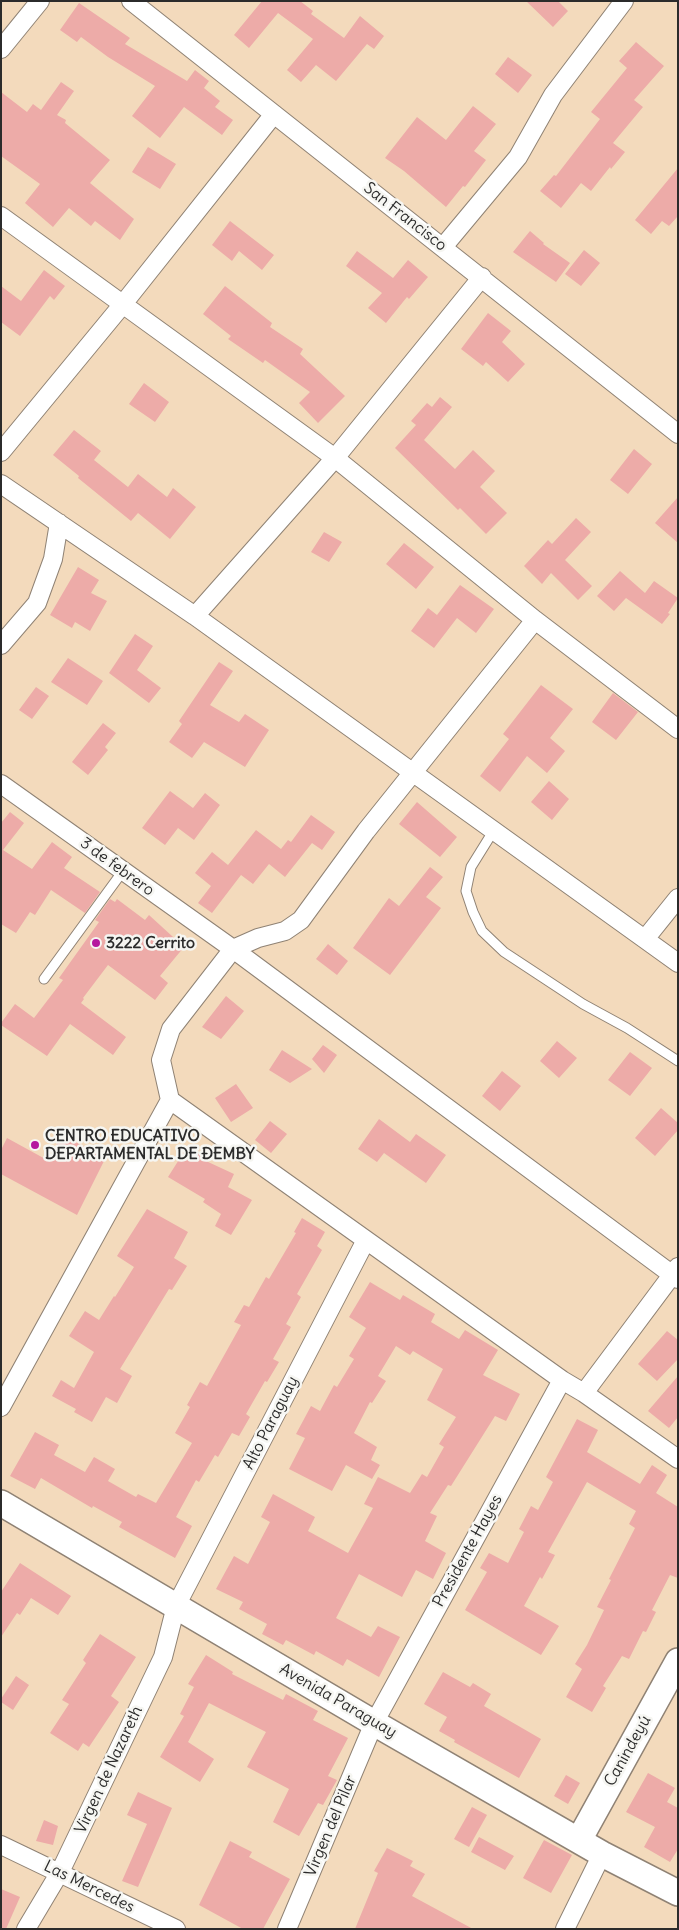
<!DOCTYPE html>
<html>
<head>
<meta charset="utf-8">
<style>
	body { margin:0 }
	#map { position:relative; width:679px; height:1930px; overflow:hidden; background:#f3dabc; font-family:Delius,sans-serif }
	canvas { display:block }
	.frame { position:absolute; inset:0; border:2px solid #2b2b2b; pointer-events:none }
</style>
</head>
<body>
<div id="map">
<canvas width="679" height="1930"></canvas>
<div class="frame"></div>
</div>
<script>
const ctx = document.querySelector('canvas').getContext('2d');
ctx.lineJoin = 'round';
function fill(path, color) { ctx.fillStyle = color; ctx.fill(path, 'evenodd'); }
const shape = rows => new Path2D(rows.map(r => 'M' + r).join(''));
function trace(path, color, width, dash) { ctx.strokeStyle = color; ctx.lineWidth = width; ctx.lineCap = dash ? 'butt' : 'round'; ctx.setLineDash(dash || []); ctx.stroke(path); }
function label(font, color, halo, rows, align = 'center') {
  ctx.font = font + ' Delius,sans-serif'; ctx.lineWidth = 5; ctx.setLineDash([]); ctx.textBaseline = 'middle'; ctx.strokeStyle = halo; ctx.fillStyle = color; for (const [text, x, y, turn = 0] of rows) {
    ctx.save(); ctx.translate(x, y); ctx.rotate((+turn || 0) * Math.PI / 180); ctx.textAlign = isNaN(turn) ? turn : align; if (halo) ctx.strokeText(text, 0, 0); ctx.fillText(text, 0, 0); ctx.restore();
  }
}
fill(shape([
	[262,1,300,1,313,11,311,14,344,38,360,16,384,36,374,49,367,44,336,81,316,65,301,82,287,70,313,39,278,13,249,48,234,35],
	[526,1,558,1,568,11,553,27],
	[79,3,130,38,125,44,187,81,195,70,209,81,204,88,220,101,215,107,233,120,222,135,184,107,160,138,132,116,155,86,108,57,81,37,77,42,60,30],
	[636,42,664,66,634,100,643,107,613,143,625,152,611,169,610,167,591,191,581,183,561,208,540,191,554,175,556,176,600,119,591,112,627,68,619,61],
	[508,57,532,75,518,93,495,74],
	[61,82,74,91,57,115,66,120,65,123,110,160,90,183,134,219,120,240,95,221,91,226,69,208,53,227,25,203,40,184,1,156,1,92,27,112,33,104,41,110],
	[473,106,496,124,474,151,486,160,465,187,463,186,446,207,404,171,385,158,417,117,446,140],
	[148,147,176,164,160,189,132,172],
	[678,168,678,216,669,226,662,221,651,234,635,220],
	[230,221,274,255,262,270,239,251,232,261,212,245],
	[530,231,544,243,543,244,570,263,556,282,513,252],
	[584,250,600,263,581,286,565,274],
	[357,251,393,278,408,260,428,277,409,299,407,297,386,323,368,308,382,293,346,266],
	[44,270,65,286,54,300,50,296,20,336,1,322,1,286,21,301],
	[225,286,272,323,270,327,303,349,300,354,345,396,318,423,299,403,310,392,265,360,263,363,228,339,231,336,203,314],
	[488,313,511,331,502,342,525,364,508,382,486,362,483,366,461,349],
	[144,383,169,402,155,422,129,404],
	[440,397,452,407,424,440,455,469,473,450,495,471,480,487,507,513,486,534,460,508,458,510,395,448,416,425,411,421,427,403,432,407],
	[74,430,101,451,94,460,128,487,138,474,167,497,173,488,196,507,170,539,138,513,131,521,78,478,79,476,53,455],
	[634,449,652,464,628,494,610,480],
	[678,497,678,543,655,523],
	[576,518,591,532,565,560,592,586,578,600,551,573,542,584,524,566,548,540,552,544],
	[324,532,342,542,329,562,311,552],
	[404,543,434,567,416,589,386,564],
	[78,567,99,580,91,593,107,601,90,631,75,622,72,628,50,615],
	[620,571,645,593,654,581,678,598,668,613,670,614,662,624,626,598,614,611,597,596],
	[460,585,494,609,476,633,457,618,434,648,411,631,428,608,437,615],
	[135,634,153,646,137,670,161,688,149,703,109,673],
	[68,658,103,681,87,705,51,682],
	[219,662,233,671,210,705,239,722,245,714,269,730,245,767,204,742,192,758,169,742,182,724,179,721],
	[541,685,573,709,550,738,565,751,547,773,527,756,500,792,480,776,509,739,503,734],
	[36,687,49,696,32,719,19,710],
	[613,693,638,712,616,740,592,722],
	[103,723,116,733,105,747,108,750,88,775,72,762],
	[549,781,569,799,552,820,531,802],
	[170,791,193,808,205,793,220,805,194,840,178,828,165,845,142,828],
	[417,802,457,837,440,857,399,824],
	[10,812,24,823,3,850,32,869,52,842,72,857,64,868,100,892,85,913,51,890,35,915,30,912,16,933,1,924,1,823],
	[311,815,335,832,322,850,312,843,285,877,269,864,253,884,241,875,212,913,198,903,211,886,195,873,212,852,228,865,256,830,281,849,288,840,291,842],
	[430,867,443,877,426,897,441,908,390,975,353,948,389,898,399,906],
	[110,899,115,902,117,899,145,920,149,915,184,947,160,976,168,983,155,1000,108,965,83,998,84,999,81,1003,126,1037,113,1055,70,1024,47,1056,1,1025,1,1023,15,1004,34,1018,63,980,59,978,99,922,95,920],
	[328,944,348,961,337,975,316,959],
	[226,996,244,1011,221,1039,202,1027],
	[557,1041,577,1058,559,1078,540,1061],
	[323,1045,337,1055,324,1073,312,1059],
	[282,1050,312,1069,290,1083,269,1070],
	[630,1052,652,1068,630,1096,608,1080],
	[502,1071,521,1086,500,1111,482,1096],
	[236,1084,253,1108,231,1122,215,1098],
	[661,1108,678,1123,678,1130,655,1156,635,1138],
	[379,1119,410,1142,416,1134,446,1155,426,1183,384,1153,377,1162,358,1149],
	[270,1121,287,1134,271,1153,255,1140],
	[61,1135,106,1157,77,1215,1,1174,1,1150,7,1138,49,1161],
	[187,1147,208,1159,206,1161,234,1174,228,1187,252,1200,231,1235,215,1226,221,1214,203,1202,205,1199,168,1177],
	[147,1209,188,1232,174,1258,187,1266,172,1290,169,1289,120,1369,132,1376,117,1403,106,1397,92,1422,74,1412,76,1409,52,1396,61,1380,74,1388,94,1352,69,1336,85,1311,99,1320,114,1296,115,1297,134,1267,117,1256],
	[302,1218,325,1232,317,1246,322,1250,297,1294,301,1297,286,1324,291,1327,273,1359,279,1362,267,1382,265,1381,246,1414,250,1417,239,1436,232,1433,218,1457,215,1455,199,1482,196,1480,176,1517,192,1526,175,1558,119,1527,122,1522,93,1506,92,1508,41,1478,35,1489,10,1476,35,1432,59,1445,54,1455,85,1472,94,1457,115,1469,108,1481,136,1497,138,1494,156,1503,192,1443,175,1433,190,1407,187,1405,200,1382,207,1386,241,1325,234,1322,244,1305,249,1307,266,1277,269,1279,296,1233,294,1232],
	[370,1282,400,1300,403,1295,435,1314,431,1322,459,1339,465,1330,498,1350,483,1375,520,1394,506,1421,495,1416,451,1486,448,1485,430,1513,437,1516,425,1541,446,1553,433,1579,416,1570,402,1597,359,1574,336,1618,371,1637,378,1626,400,1637,379,1677,347,1659,343,1666,316,1651,314,1655,286,1640,283,1645,262,1634,267,1624,239,1609,243,1602,216,1589,234,1556,248,1564,270,1522,261,1517,273,1494,315,1517,308,1531,348,1553,373,1508,364,1504,378,1477,410,1493,422,1474,427,1477,444,1447,439,1444,456,1417,427,1400,443,1369,413,1351,410,1355,396,1346,378,1376,386,1381,372,1403,370,1402,354,1433,377,1447,371,1460,380,1465,372,1479,346,1465,332,1491,289,1469,305,1438,296,1434,311,1406,320,1411,334,1385,337,1387,354,1359,349,1356,366,1328,349,1317],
	[667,1331,678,1340,678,1359,657,1381,638,1364],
	[678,1376,678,1417,669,1428,648,1411],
	[577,1419,598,1430,587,1452,640,1484,652,1465,667,1475,656,1493,678,1507,678,1578,670,1575,652,1610,656,1612,646,1632,643,1631,629,1659,622,1656,603,1686,606,1688,592,1712,566,1697,582,1669,575,1664,587,1645,604,1610,597,1607,611,1580,609,1579,635,1528,629,1524,636,1511,587,1482,548,1552,555,1555,542,1579,540,1577,524,1606,559,1626,541,1655,465,1610,487,1572,480,1568,489,1553,508,1563,524,1532,519,1529,531,1506,538,1510,553,1482,546,1477],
	[20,1563,71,1596,58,1615,31,1598,20,1615,17,1613,1,1637,1,1592],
	[100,1634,136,1657,111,1696,119,1702,89,1747,83,1743,78,1751,50,1733,69,1704,62,1700,86,1663,83,1660],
	[206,1655,233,1672,232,1674,283,1700,286,1694,318,1711,313,1720,348,1738,328,1776,337,1780,323,1805,318,1803,299,1836,273,1822,289,1789,247,1767,266,1732,209,1703,188,1742,214,1759,200,1782,160,1757,184,1716,180,1714,194,1687,188,1684],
	[443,1672,470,1687,473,1683,491,1694,484,1706,541,1739,519,1778,454,1742,455,1740,439,1731,447,1717,424,1704],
	[16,1676,29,1685,13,1710,1,1702,1,1699],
	[648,1773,675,1788,667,1802,678,1808,678,1849,670,1862,644,1847,655,1827,626,1812],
	[566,1775,580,1783,568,1804,554,1796],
	[138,1792,172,1808,138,1887,122,1881,147,1824,127,1815],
	[472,1807,487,1815,469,1847,454,1839],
	[44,1820,58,1826,53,1845,36,1841],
	[479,1837,514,1856,505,1870,471,1852],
	[544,1840,572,1855,551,1893,523,1878],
	[230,1841,252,1852,249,1857,290,1879,263,1929,243,1929,199,1905],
	[387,1848,413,1861,410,1866,425,1874,412,1896,473,1929,355,1929,378,1873,374,1871],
	[1,1889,20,1897,6,1929,1,1929]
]), '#edaba8');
const lane = shape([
	[494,830,471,867,466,891,473,912,482,931,504,952,583,1004,627,1028,678,1061],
	[44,979,123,871]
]);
const street = shape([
	[131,1,678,434],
	[1,49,40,1],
	[1,216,335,458,535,620,678,729],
	[443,247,518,157,553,95,624,1],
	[1,452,123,304,274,114],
	[1,484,195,616,678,963],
	[195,616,335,458,482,277],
	[1,645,37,603,53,559,59,523],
	[1,784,233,949,678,1279],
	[645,939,678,898],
	[170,1100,562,1380,584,1393,678,1459],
	[584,1393,678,1267],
	[1,1407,170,1100,161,1060,171,1029,233,949,258,938,285,931,301,920,366,831,535,620],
	[1,1845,176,1929],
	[26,1929,60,1872,163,1657,176,1606,366,1240],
	[287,1929,374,1723,562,1380],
	[565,1929,602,1854]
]);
const secondary = shape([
	[1,1503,374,1723,602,1854,678,1893],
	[579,1840,678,1661]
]);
trace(lane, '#8f8274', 11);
trace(street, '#8f8274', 20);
trace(secondary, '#8f8274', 28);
trace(lane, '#fff', 9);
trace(street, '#fff', 18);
trace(secondary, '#fff', 25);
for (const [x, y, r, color] of [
	[96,943,5,"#b5179e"],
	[35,1145,5,"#b5179e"]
]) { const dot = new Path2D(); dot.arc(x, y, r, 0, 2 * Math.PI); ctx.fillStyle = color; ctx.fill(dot); trace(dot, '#f6f6f2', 2); }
label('16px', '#2b2b2b', '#f6f6f2', [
	["San Francisco",405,217,38],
	["3 de febrero",117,867,36],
	["Alto Paraguay",271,1423,-63],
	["Presidente Hayes",468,1551,-61],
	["Avenida Paraguay",338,1701,30],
	["Canindeyú",628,1751,-61],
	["Virgen de Nazareth",109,1770,-65],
	["Virgen del Pilar",331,1826,-67],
	["Las Mercedes",89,1887,26]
]);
label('bold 16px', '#2b2b2b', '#f6f6f2', [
	["3222 Cerrito",106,943],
	["CENTRO EDUCATIVO",45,1136],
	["DEPARTAMENTAL DE ÐEMBY",45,1154]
], 'left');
</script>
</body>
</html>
